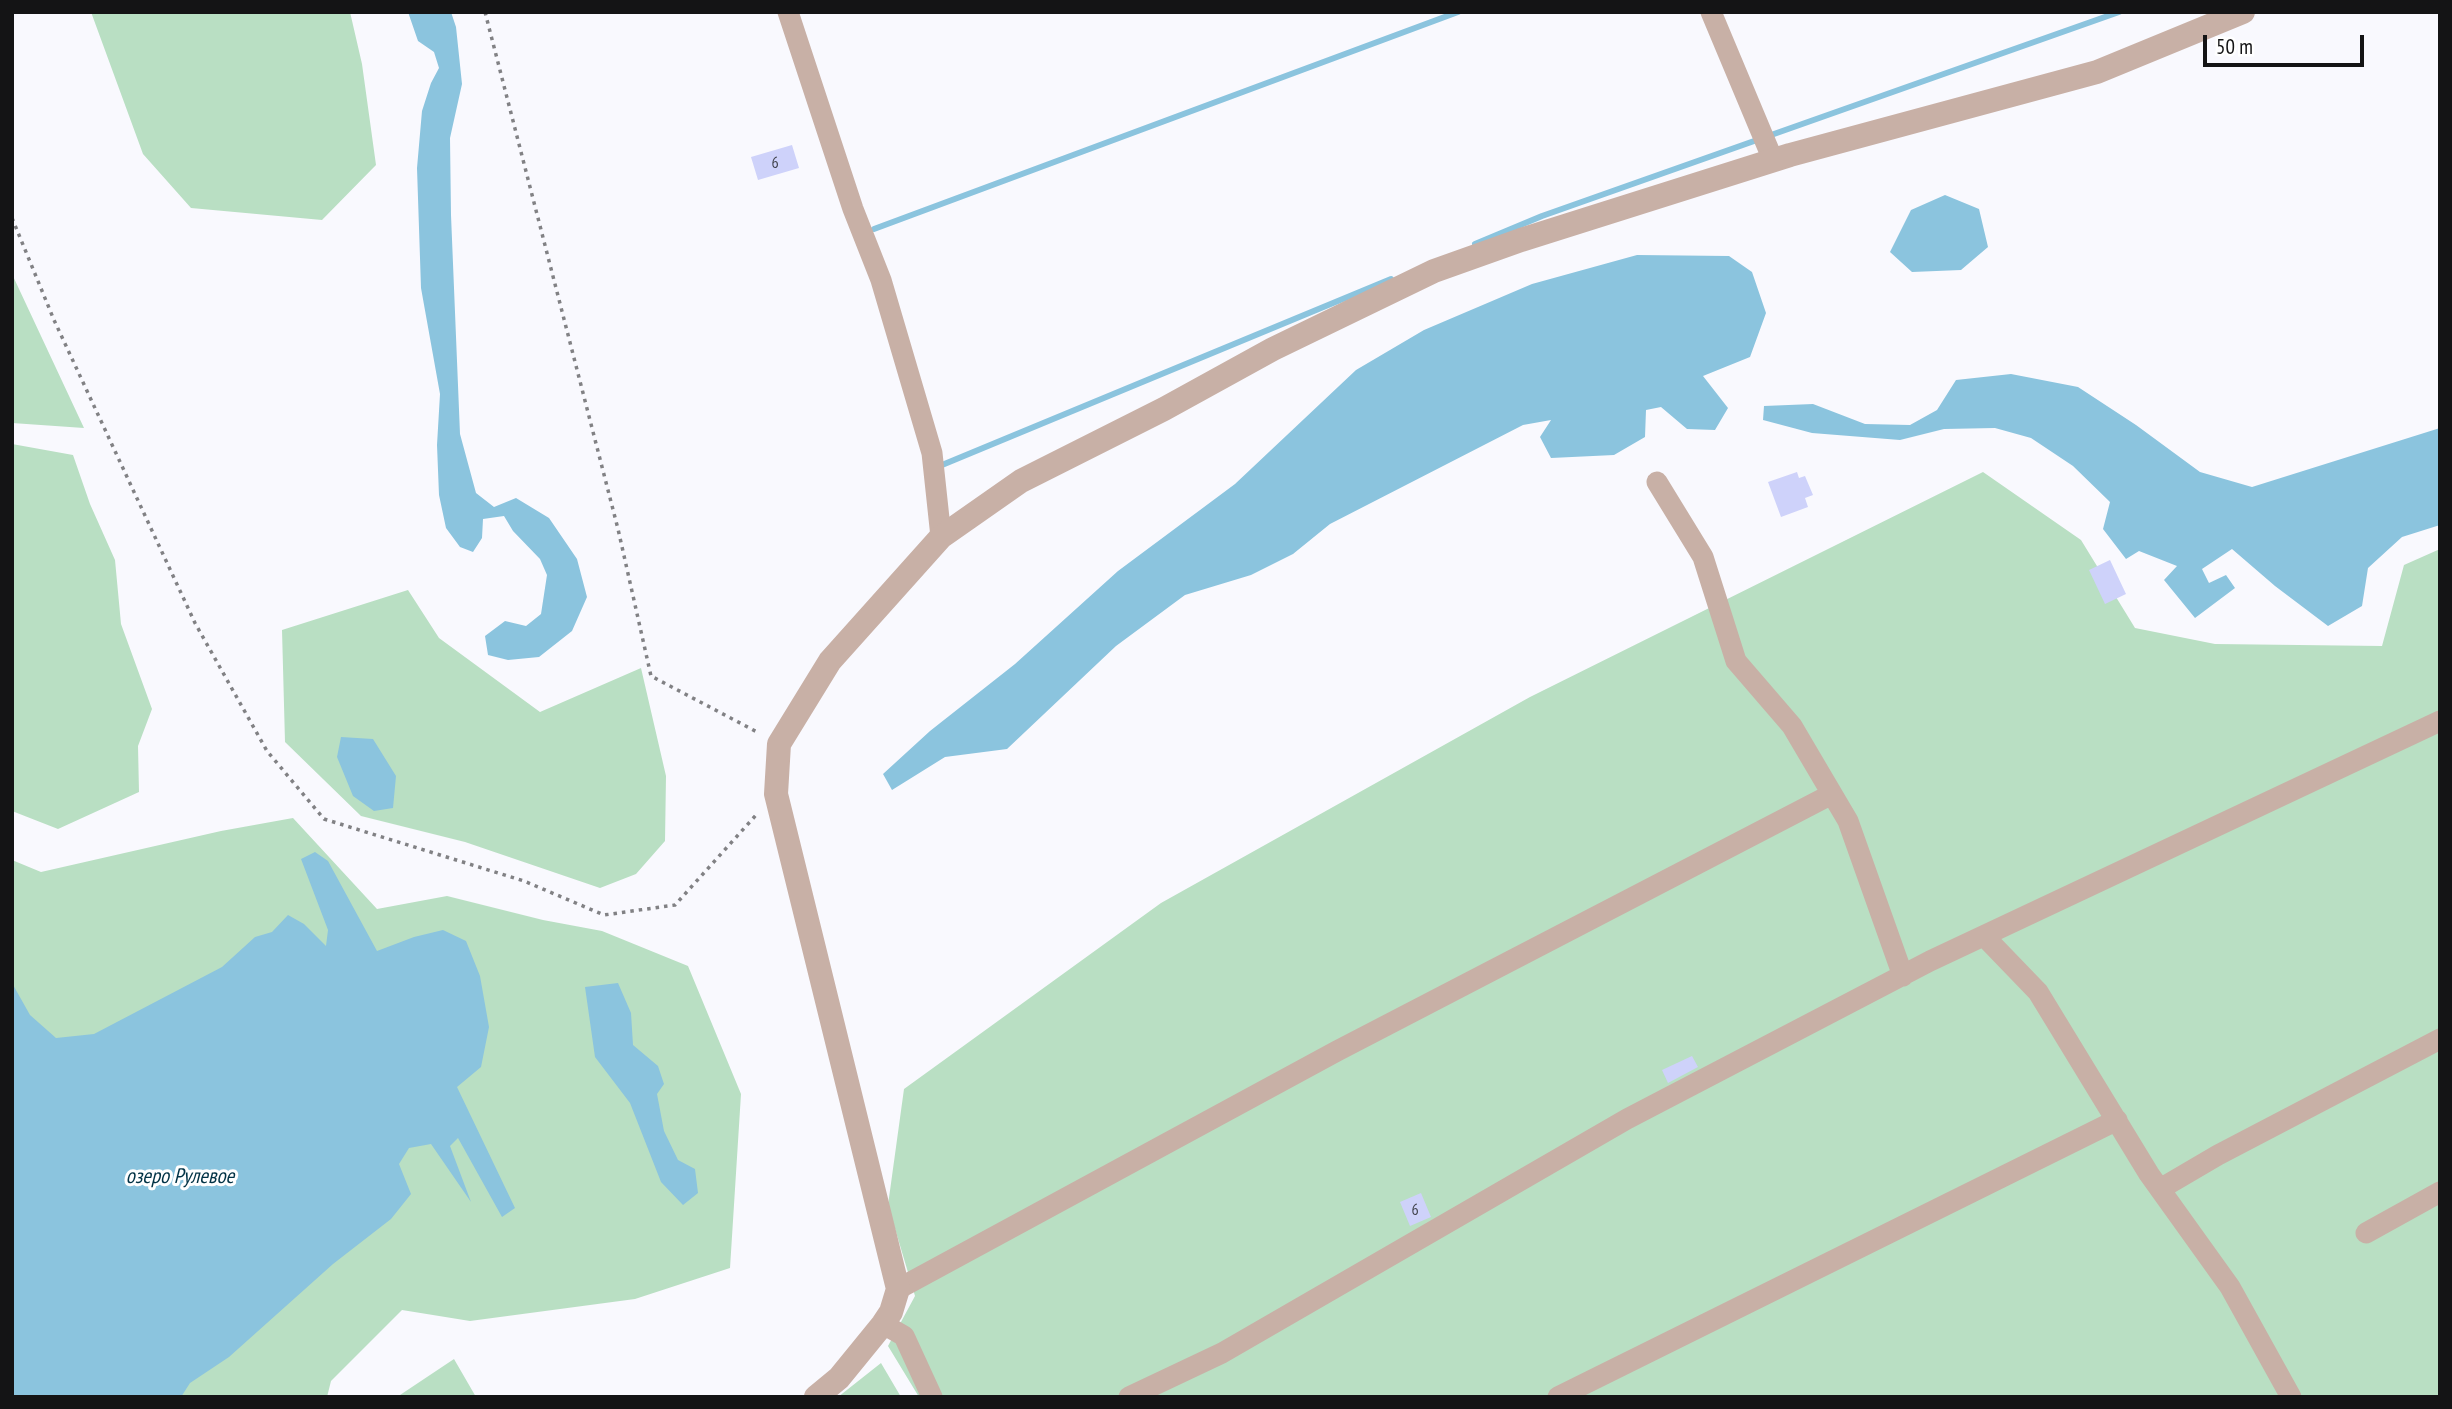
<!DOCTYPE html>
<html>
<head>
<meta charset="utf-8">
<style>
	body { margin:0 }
	#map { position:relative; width:2452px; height:1409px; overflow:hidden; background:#f9f9fe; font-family:"PT Sans Narrow",sans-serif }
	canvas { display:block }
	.frame { position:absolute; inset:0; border:14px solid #141415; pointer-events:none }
	.scale { position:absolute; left:2203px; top:35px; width:161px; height:32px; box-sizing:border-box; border:4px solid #141415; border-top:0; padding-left:9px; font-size:21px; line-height:24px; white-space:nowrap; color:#141415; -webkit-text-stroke:5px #fff; paint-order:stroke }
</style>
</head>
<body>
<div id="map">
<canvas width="2452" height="1409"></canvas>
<div class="frame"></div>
<div class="scale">50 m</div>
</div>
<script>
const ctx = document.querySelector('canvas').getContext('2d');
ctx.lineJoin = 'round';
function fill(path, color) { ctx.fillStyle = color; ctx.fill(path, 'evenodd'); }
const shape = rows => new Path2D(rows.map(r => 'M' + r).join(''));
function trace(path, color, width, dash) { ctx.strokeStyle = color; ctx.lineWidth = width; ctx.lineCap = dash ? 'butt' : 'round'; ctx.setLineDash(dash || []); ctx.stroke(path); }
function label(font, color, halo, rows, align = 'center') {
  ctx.font = font + ' "PT Sans Narrow",sans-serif'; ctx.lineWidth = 6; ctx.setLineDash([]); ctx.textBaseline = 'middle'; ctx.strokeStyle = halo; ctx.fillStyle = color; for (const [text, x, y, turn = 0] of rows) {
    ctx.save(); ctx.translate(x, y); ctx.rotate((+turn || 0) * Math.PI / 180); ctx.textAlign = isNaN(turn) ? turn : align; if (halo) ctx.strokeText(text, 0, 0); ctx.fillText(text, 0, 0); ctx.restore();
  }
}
fill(shape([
	[91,12,350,12,362,64,376,165,322,220,191,208,143,154],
	[12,274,84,428,12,423],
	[12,444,73,455,90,504,115,560,121,624,152,709,138,746,139,792,58,829,12,811],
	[1983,472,2081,540,2135,628,2215,644,2382,646,2404,565,2440,549,2440,1397,919,1397,888,1346,915,1296,888,1205,904,1089,1161,903,1530,697],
	[408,590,439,638,540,712,641,668,666,776,665,841,636,874,600,888,465,842,361,816,285,742,282,630],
	[293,818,377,909,447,896,543,920,602,931,688,966,741,1094,730,1268,635,1299,470,1321,402,1310,331,1381,327,1397,12,1397,12,860,41,872,221,831],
	[454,1359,476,1397,397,1397],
	[881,1363,901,1397,838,1397]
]), '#b9dfc3');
fill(shape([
	[408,12,451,12,456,27,462,84,450,138,451,215,460,434,476,493,494,507,516,498,549,518,577,559,587,597,572,631,539,657,508,660,488,655,485,636,505,621,526,626,541,614,547,575,540,559,513,531,504,516,483,519,482,538,473,552,460,547,446,528,439,495,437,445,440,394,421,288,417,168,422,111,431,83,439,68,434,52,418,41],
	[1945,195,1979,209,1988,247,1961,270,1912,272,1890,252,1911,210],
	[1637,255,1729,256,1752,272,1766,313,1750,357,1703,376,1728,408,1715,430,1687,429,1661,407,1646,410,1645,437,1614,455,1551,458,1540,437,1551,420,1523,425,1330,524,1293,554,1251,575,1185,595,1116,646,1007,749,945,757,892,790,883,774,930,731,1015,664,1118,571,1235,484,1356,370,1424,330,1532,284],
	[2011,374,2078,387,2136,425,2200,472,2252,487,2440,428,2440,525,2402,537,2368,568,2362,606,2328,626,2275,586,2232,549,2202,569,2209,583,2226,575,2235,588,2195,618,2164,580,2177,566,2139,551,2126,559,2103,529,2110,502,2073,466,2031,438,1995,428,1944,429,1900,440,1812,433,1763,420,1764,406,1813,404,1865,424,1910,425,1937,410,1956,380],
	[341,737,373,739,396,776,393,808,374,811,353,796,337,757],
	[315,852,328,861,377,951,414,937,443,930,466,941,480,976,489,1027,481,1067,457,1087,515,1208,502,1217,458,1138,450,1146,471,1202,431,1144,409,1148,399,1164,411,1194,391,1219,333,1264,229,1357,190,1383,181,1397,12,1397,12,983,30,1015,56,1038,94,1034,222,967,255,937,272,932,288,915,304,924,326,946,328,930,301,859],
	[618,983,631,1013,633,1045,658,1066,664,1084,657,1094,664,1131,678,1160,695,1169,698,1193,683,1205,661,1182,630,1103,595,1057,585,987]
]), '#8bc4de');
trace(shape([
	[874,229,1458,12],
	[1475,244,1542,216,2119,12],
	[942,465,1391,279]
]), '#8bc4de', 6);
fill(shape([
	[792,145,799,168,758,180,751,157],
	[1797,472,1799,478,1805,476,1813,495,1805,498,1808,507,1781,517,1768,482],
	[2110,560,2126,594,2105,604,2089,570],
	[1692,1056,1698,1067,1668,1083,1662,1070],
	[1421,1193,1431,1217,1410,1226,1400,1202]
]), '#ced2fa');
trace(shape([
	[485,12,618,529,651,676,759,733],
	[12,218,54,320,195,623,267,751,324,819,524,881,604,915,675,905,757,814]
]), '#818184', 3.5, [3.5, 5]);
trace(shape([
	[788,12,853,209,881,280,932,453,941,537],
	[1711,12,1773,160],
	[1657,482,1703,557,1736,661,1792,726,1848,821,1903,976],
	[1984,936,2038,992,2149,1174,2230,1287,2291,1397],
	[2160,1189,2218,1155,2440,1039],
	[2366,1233,2440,1192],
	[898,1289,1337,1051,1832,794],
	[883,1324,904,1336,932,1397],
	[1129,1397,1222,1353,1627,1119,1930,961,2440,721],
	[1558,1397,2117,1120]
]), '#c8b0a6', 21);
trace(shape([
	[816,1397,839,1378,883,1324,891,1312,898,1289,776,794,779,744,830,661,941,537,1021,481,1164,409,1273,349,1434,271,1521,240,1790,155,2097,72,2243,12]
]), '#c8b0a6', 24);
label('16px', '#42444e', null, [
	["6",775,163],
	["6",1415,1210]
]);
label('italic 21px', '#003245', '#fff', [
	["озеро Рулевое",180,1177]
]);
</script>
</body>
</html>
